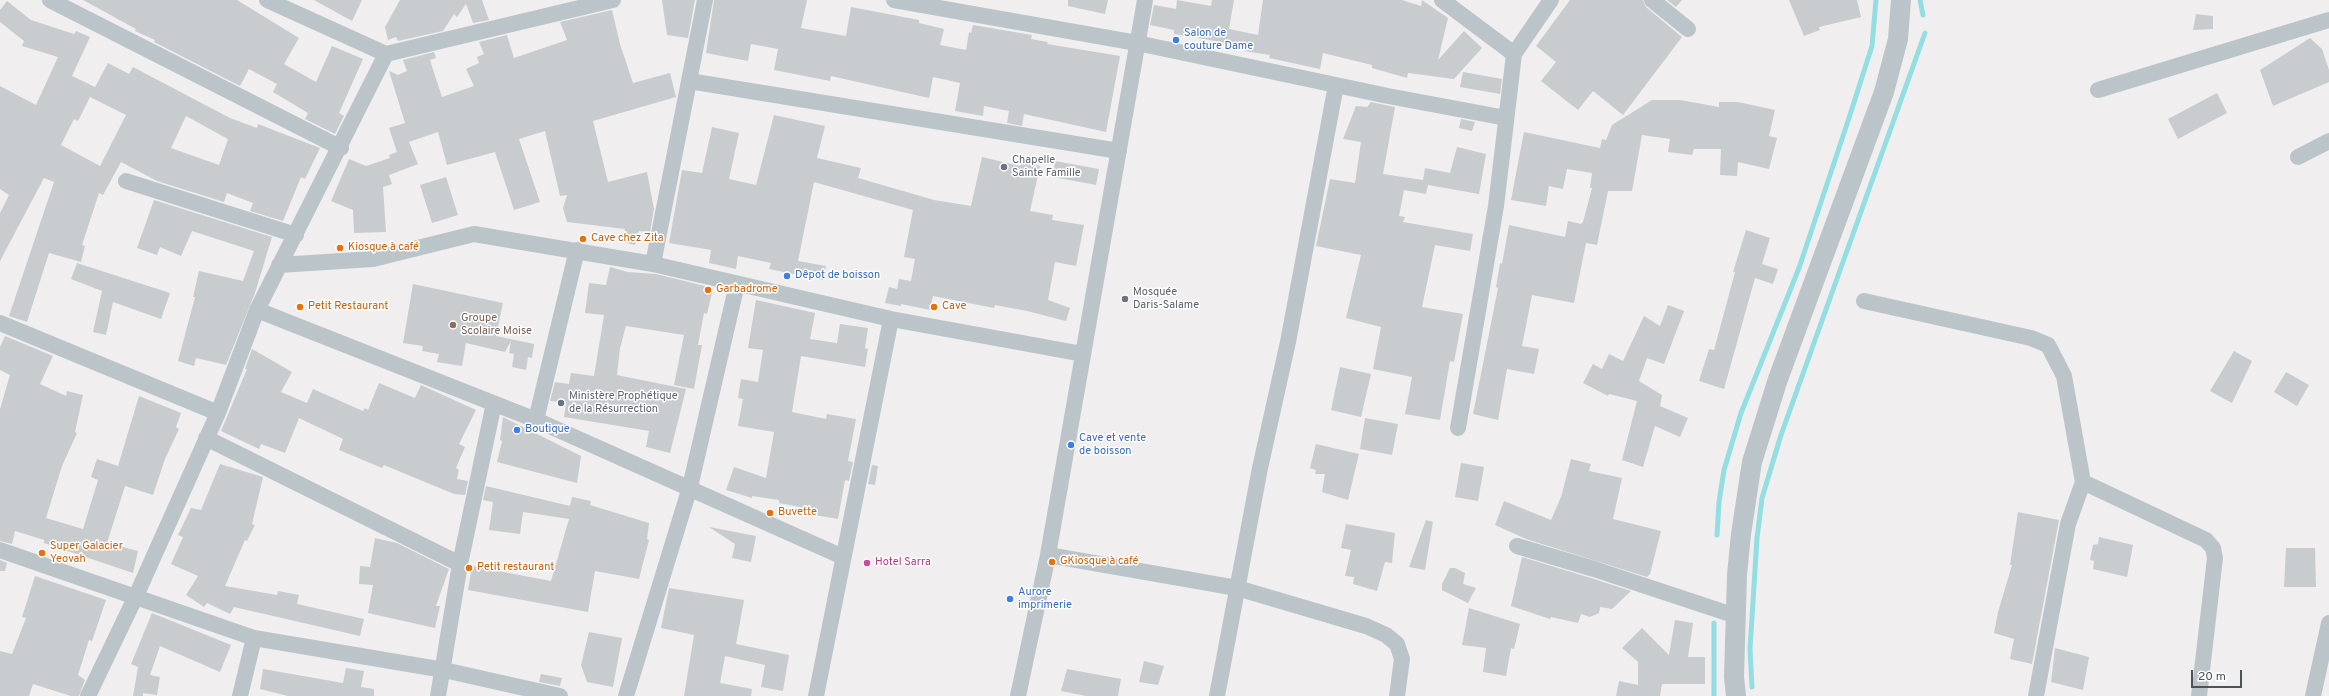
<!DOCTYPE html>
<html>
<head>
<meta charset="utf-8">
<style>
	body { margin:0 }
	#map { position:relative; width:2329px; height:696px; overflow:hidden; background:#f0eeef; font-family:Overpass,sans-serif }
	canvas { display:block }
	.scale { position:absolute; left:2191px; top:670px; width:51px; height:18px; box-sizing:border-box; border:2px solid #485459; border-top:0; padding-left:5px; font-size:12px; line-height:14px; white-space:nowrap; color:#485459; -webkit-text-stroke:3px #fff; paint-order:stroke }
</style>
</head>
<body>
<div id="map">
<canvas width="2329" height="696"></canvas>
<div class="scale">20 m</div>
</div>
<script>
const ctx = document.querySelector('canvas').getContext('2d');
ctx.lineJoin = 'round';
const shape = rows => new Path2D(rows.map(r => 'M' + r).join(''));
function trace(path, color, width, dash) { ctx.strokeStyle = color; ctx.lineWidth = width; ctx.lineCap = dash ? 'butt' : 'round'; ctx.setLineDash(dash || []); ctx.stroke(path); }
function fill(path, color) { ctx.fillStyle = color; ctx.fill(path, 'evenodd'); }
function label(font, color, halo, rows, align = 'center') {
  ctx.font = font + ' Overpass,sans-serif'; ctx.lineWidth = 3; ctx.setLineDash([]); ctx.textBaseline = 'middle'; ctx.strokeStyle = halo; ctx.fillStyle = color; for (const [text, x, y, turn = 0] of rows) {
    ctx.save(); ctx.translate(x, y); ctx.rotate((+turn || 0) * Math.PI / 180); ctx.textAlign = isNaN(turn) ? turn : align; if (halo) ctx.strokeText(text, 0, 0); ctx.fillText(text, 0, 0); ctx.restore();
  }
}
trace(shape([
	[1920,0,1923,15],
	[1717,535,1719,502,1724,470,1741,413,1799,268,1849,118,1872,46,1876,0],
	[1714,623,1714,696],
	[1752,687,1750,649,1757,538,1762,498,1781,435,1925,33]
]), '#93dee2', 5);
fill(shape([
	[83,0,237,0,299,38,284,64,316,82,332,46,363,59,339,113,344,116,335,134,305,119,308,113,273,92,277,84,249,69,240,86,154,42,155,40,135,31,136,29],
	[314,0,362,0,352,21],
	[400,0,482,0,489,20,473,23,466,4,457,17,454,14,443,31,398,41,396,37,388,40,385,27],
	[662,0,695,0,688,38,667,35],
	[714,0,807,0,801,28,846,36,851,7,919,20,919,23,944,29,940,45,966,50,969,32,971,33,973,25,1032,35,1031,39,1048,42,1047,44,1120,56,1106,132,1024,114,1022,126,1007,123,1009,111,984,106,983,116,955,111,960,83,933,77,929,98,831,76,830,81,774,70,778,49,751,44,748,61,706,53],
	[1068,0,1108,0,1105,14,1068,6],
	[1177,0,1211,6,1212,0,1234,0,1229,29,1258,35,1263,0,1402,0,1421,6,1422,0,1448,18,1438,60,1464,31,1482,48,1454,79,1408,73,1407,78,1372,68,1372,65,1323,53,1320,69,1269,58,1270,55,1244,51,1245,46,1174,34,1174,30,1150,25,1154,5,1176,9],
	[1570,0,1643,0,1646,7,1682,37,1623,115,1593,91,1578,110,1541,81,1556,62,1536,46],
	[1667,0,1682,0,1676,7],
	[1789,0,1857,0,1861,17,1819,27,1820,30,1804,36],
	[7,1,31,20,74,34,76,31,90,37,72,76,95,87,108,63,129,74,133,67,230,118,257,128,258,124,320,148,305,179,301,177,283,221,250,211,253,203,227,193,224,202,157,181,121,162,103,195,99,193,82,245,85,246,81,262,49,253,27,322,9,316,54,182,44,178,0,261,0,213,9,195,0,189,0,86,36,105,58,57,22,46,24,41,0,22,0,10],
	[90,97,126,115,100,166,61,145,74,119,78,121],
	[186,116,228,139,219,165,171,148],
	[612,10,620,44,633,83,670,73,676,97,593,121,608,182,647,172,654,209,650,232,639,231,635,245,623,242,625,229,567,222,563,208,567,195,560,196,545,131,519,139,540,202,514,210,495,152,447,165,438,132,409,142,418,164,389,175,392,184,383,187,386,232,354,233,353,210,331,201,349,159,366,166,390,158,389,155,397,152,389,128,405,123,389,71,398,75,407,71,403,60,434,52,436,58,430,60,442,97,474,86,466,69,479,63,477,57,484,54,479,42,507,35,514,58,567,40,560,22],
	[2196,14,2213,16,2213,29,2193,30],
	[2310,38,2322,49,2329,70,2329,82,2273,106,2260,70],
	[1463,72,1502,79,1500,94,1460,87],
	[2217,93,2227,113,2178,139,2168,119],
	[1652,100,1680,100,1719,107,1719,102,1738,102,1775,110,1769,136,1777,138,1769,169,1738,162,1737,176,1720,175,1721,149,1694,149,1692,155,1668,152,1670,139,1642,135,1632,191,1608,191,1597,245,1586,243,1574,303,1532,295,1522,346,1539,349,1534,374,1507,369,1498,420,1473,414,1498,288,1496,287,1500,263,1502,264,1509,225,1565,237,1568,221,1581,224,1583,222,1592,188,1590,188,1592,173,1567,169,1563,189,1549,186,1546,206,1511,200,1524,132,1600,148,1602,139,1606,140,1612,125],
	[1371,102,1395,107,1383,174,1423,180,1425,168,1450,173,1457,147,1486,154,1479,194,1428,185,1426,194,1404,190,1399,216,1405,217,1403,222,1473,234,1470,251,1435,245,1422,307,1463,314,1454,362,1450,361,1440,420,1405,414,1412,377,1373,369,1381,327,1346,318,1361,255,1316,246,1330,179,1355,183,1361,142,1343,139,1356,106,1367,107],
	[774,115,825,126,817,158,861,168,858,178,934,200,971,206,982,157,1020,166,1021,163,1040,166,1030,211,1053,215,1052,220,1084,225,1076,266,1055,262,1048,300,1070,308,1066,321,1027,311,995,305,994,308,933,296,930,310,901,304,901,306,885,303,889,287,897,289,899,279,911,281,915,259,904,257,913,210,814,182,798,261,826,266,823,280,769,269,771,263,738,256,736,269,709,263,711,250,669,243,682,170,702,173,712,127,739,133,729,179,756,185],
	[1461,119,1475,122,1472,131,1459,128],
	[1055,161,1099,169,1096,185,1053,177],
	[446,177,458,215,432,223,420,185],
	[154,200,272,237,255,293,226,365,196,358,194,366,178,361,195,297,193,297,199,271,243,281,254,251,192,231,181,256,160,247,157,255,137,248],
	[1746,230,1770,238,1762,264,1778,269,1773,284,1755,278,1724,389,1699,381,1709,349,1714,350,1735,272,1733,272],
	[77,263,170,293,161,319,113,302,106,335,93,332,102,291,71,279],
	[610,267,628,272,656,274,713,288,707,314,704,313,698,345,702,345,694,389,674,385,684,335,626,326,620,348,617,375,686,389,670,453,646,447,649,431,564,417,566,403,550,401,555,382,569,384,571,373,594,376,604,315,585,313,589,283,606,285],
	[413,284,503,303,496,336,534,344,532,358,528,357,526,370,512,367,514,354,509,353,511,341,505,352,466,343,462,366,437,362,439,354,422,351,423,346,403,343],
	[756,300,815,313,810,339,837,343,840,324,868,328,865,348,868,349,865,367,801,356,792,412,826,419,827,414,856,419,848,461,853,462,849,481,845,480,838,519,809,514,810,509,779,503,779,500,752,496,752,498,726,490,734,467,766,478,774,432,738,426,743,399,738,398,741,379,758,382,763,350,748,348],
	[1668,305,1684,311,1664,364,1647,358,1639,381,1662,395,1660,406,1688,418,1680,437,1655,426,1643,467,1622,460,1637,401,1609,394,1608,396,1583,383,1593,364,1602,369,1609,354,1623,361,1644,316,1660,326],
	[5,336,53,356,40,384,66,396,67,391,83,395,75,432,77,433,62,466,46,518,83,529,98,480,91,477,97,459,118,466,139,396,181,413,176,427,179,429,165,459,153,495,125,486,107,543,138,551,133,573,44,543,44,540,15,531,12,544,0,541,0,409,10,375,0,370,0,347],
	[252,349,292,372,281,392,307,403,313,389,363,411,365,408,368,410,379,383,415,398,421,385,476,410,459,444,465,447,456,468,459,470,457,479,468,481,465,495,454,494,384,465,382,468,339,450,343,439,299,418,285,453,261,444,259,449,221,431,247,369,245,369],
	[2234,351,2252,361,2232,403,2210,391],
	[1340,367,1371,374,1361,417,1331,410],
	[2286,372,2309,385,2297,406,2274,392],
	[503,417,581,456,577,483,497,462,502,441,500,440],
	[1365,418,1398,424,1392,455,1360,449],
	[1316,444,1359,454,1348,500,1322,492,1325,474,1315,474,1316,470,1310,468],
	[1571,459,1591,464,1589,471,1622,478,1613,519,1661,531,1650,574,1647,577,1526,539,1495,525,1504,501,1551,520,1561,497],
	[1461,463,1484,467,1478,501,1455,497],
	[220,464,263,477,252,524,255,525,247,541,245,540,225,586,277,595,278,591,299,595,297,604,364,619,360,636,234,607,230,614,207,603,204,607,186,595,198,576,171,564,183,537,178,535,191,508,201,510],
	[872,465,878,466,875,485,868,484],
	[486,486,570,506,572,497,591,501,590,505,649,523,647,539,649,540,639,579,595,571,588,612,468,590,472,566,551,581,569,519,523,512,520,534,489,530,493,502,483,500],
	[2018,512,2059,520,2032,664,2010,659,2014,639,1994,633,1998,612,2012,565,2010,565],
	[1426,520,1433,522,1425,570,1409,567],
	[1346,524,1395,533,1392,563,1385,562,1377,591,1353,584,1354,577,1345,576,1351,550,1341,548],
	[709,527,756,536,751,562,732,558,735,544],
	[2099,537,2133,545,2127,577,2093,569,2094,561,2090,560,2093,545,2098,544],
	[375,538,397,543,449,569,436,606,440,606,435,628,368,613,373,585,359,584,360,566,370,567],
	[2286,548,2315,548,2316,587,2284,587],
	[1522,557,1591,578,1631,591,1612,609,1600,607,1599,613,1590,617,1581,614,1578,623,1551,617,1550,619,1511,606],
	[0,560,7,563,5,571,0,571],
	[1450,568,1455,568,1465,573,1463,584,1476,588,1468,603,1442,590,1442,584],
	[35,576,106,600,92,641,89,640,78,675,85,680,79,696,71,696,33,684,29,696,0,696,0,651,12,654,26,618,22,617],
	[669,588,744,600,736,644,789,655,783,691,761,687,765,665,725,656,720,683,752,689,751,696,684,696,694,635,661,628],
	[1469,608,1520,624,1514,649,1511,648,1506,676,1483,672,1486,648,1462,645],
	[152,613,231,645,220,672,160,646,150,675,160,677,157,695,143,693,143,696,133,696,138,667,131,664],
	[1675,620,1693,623,1688,657,1705,657,1705,684,1662,684,1660,696,1616,696,1619,681,1638,685,1638,662,1622,648,1642,628,1669,655],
	[589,632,622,638,613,687,587,682,581,665],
	[2055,648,2089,657,2083,690,2051,682],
	[1144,661,1164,666,1158,685,1139,682],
	[346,668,364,671,361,687,374,689,374,696,288,696,260,689,263,669,343,683],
	[1067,669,1121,679,1118,696,1086,696,1061,691],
	[541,674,562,678,560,686,539,682]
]), '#c8cccf');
trace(shape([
	[50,0,341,148],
	[267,0,386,54,613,0],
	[894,0,1137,43,1388,96,1506,118],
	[1442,0,1514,54],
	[1652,0,1688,29],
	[689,81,1119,151],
	[2098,90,2329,20],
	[2298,157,2329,141],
	[126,181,296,235],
	[653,264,705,0],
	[279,265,373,259,474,234,653,264,891,319,1083,354],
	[1864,301,2031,338,2048,345,2064,376,2083,482,2068,524,2036,696],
	[257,310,536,420,843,557],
	[0,323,218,413],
	[536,420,577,250],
	[1458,428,1496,206,1514,54,1551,0],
	[206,438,460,564],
	[2083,482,2206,540,2213,548,2215,558,2199,696],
	[1517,546,1594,569,1736,616],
	[0,550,254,638,444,670,560,696],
	[1048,555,1237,588,1366,626,1386,635,1397,644,1402,659,1397,696],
	[88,696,136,596,218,413,257,310,386,54],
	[240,696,254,638],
	[438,696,460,564,494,403],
	[626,696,690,487,737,284],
	[816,696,891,319],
	[1018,696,1048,555,1145,0],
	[1217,696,1260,468,1288,342,1336,85],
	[2313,696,2329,623]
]), '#bbc5c9', 16);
trace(shape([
	[1736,696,1734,677,1737,575,1741,534,1752,462,1778,379,1884,92,1898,39,1901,0]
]), '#bbc5c9', 20);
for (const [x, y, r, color] of [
	[1176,40,4,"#3f7fe0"],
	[1004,167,4,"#6b7280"],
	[583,239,4,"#e8710a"],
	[340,248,4,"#e8710a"],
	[787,276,4,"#3f7fe0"],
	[708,290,4,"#e8710a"],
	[1125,299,4,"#6b7280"],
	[300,307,4,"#e8710a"],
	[934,307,4,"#e8710a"],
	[453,325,4,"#8d6e63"],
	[561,403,4,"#6b7280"],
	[517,430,4,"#3f7fe0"],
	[1071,445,4,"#3f7fe0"],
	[770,513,4,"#e8710a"],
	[42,553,4,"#e8710a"],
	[1052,562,4,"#e8710a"],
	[867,563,4,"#d1479c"],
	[469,568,4,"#e8710a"],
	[1010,599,4,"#3f7fe0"]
]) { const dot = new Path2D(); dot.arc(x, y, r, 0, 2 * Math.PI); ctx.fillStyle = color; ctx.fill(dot); trace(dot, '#fff', 1.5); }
label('11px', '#366cbe', '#fff', [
	["Salon de",1184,34],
	["couture Dame",1184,47],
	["Dêpot de boisson",795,276],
	["Boutique",525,430],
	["Cave et vente",1079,439],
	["de boisson",1079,452],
	["Aurore",1018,593],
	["imprimerie",1018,606]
], 'left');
label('11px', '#5b616d', '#fff', [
	["Chapelle",1012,161],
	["Sainte Famille",1012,174],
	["Mosquée",1133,293],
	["Daris-Salame",1133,306],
	["Ministère Prophétique",569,397],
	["de la Résurrection",569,410]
], 'left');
label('11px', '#c56008', '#fff', [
	["Cave chez Zita",591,239],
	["Kiosque à café",348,248],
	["Garbadrome",716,290],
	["Petit Restaurant",308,307],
	["Cave",942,307],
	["Buvette",778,513],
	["Super Galacier",50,547],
	["Yeovah",50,560],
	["GKiosque à café",1060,562],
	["Petit restaurant",477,568]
], 'left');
label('11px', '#785e54', '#fff', [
	["Groupe",461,319],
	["Scolaire Moise",461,332]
], 'left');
label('11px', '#b23c85', '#fff', [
	["Hotel Sarra",875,563]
], 'left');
</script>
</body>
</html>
